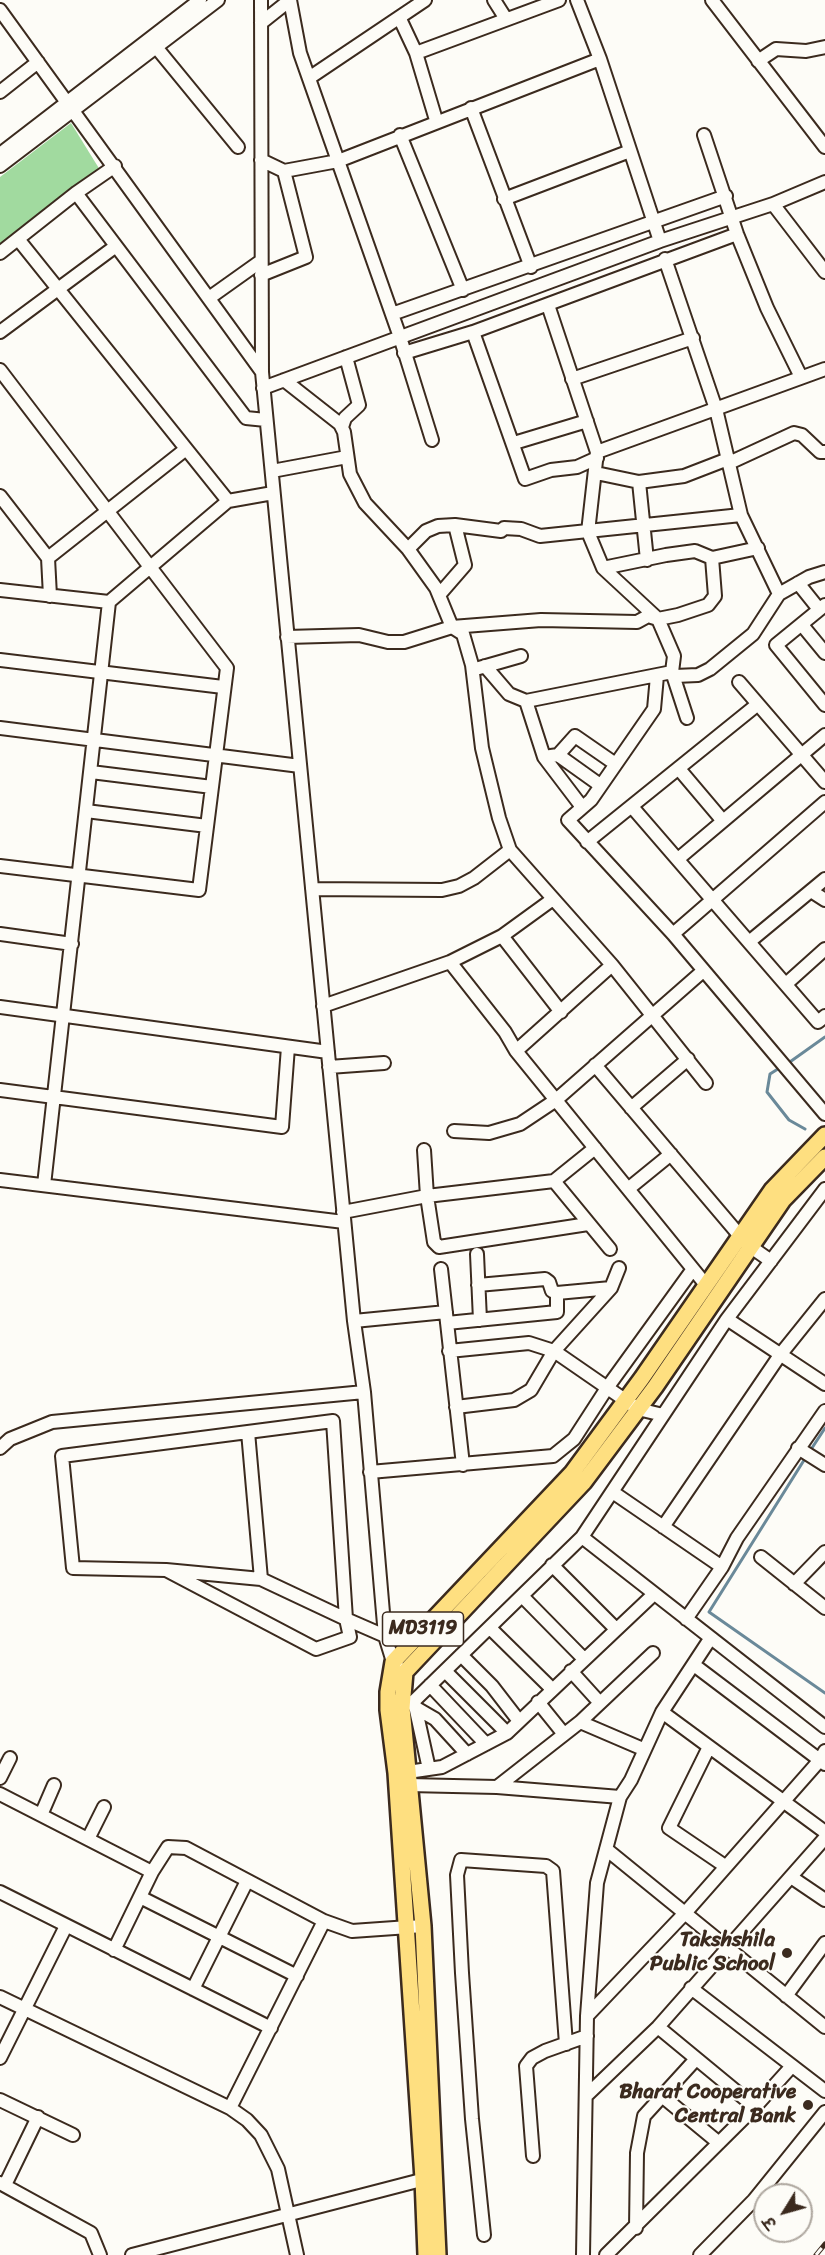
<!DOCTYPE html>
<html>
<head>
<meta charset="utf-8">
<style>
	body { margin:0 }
	#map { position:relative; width:825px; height:2255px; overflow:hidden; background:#fdfcf7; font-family:Sriracha,"Playpen Sans Deva",sans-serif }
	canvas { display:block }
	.north { position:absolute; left:753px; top:2183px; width:60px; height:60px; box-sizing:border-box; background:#fdfcf7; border:2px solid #afa8a0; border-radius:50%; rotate:233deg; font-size:16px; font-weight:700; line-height:24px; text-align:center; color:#3b2a1e }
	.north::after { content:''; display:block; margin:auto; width:21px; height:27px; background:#3b2a1e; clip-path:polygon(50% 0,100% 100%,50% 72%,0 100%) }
</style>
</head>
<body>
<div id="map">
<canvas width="825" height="2255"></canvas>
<div class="north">उ</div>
</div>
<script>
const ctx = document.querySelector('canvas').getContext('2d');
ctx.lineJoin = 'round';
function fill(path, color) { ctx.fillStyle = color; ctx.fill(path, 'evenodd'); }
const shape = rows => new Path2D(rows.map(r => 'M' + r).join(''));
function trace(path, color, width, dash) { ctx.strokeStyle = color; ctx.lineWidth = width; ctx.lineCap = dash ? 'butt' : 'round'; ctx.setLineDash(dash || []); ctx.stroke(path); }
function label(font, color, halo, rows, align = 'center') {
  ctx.font = font + ' Sriracha,sans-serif'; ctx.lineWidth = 4.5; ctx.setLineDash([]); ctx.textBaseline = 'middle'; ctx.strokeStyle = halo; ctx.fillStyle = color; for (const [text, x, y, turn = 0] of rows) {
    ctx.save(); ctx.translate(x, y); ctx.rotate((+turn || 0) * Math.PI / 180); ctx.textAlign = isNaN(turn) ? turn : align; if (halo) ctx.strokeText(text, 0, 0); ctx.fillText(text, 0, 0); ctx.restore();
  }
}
fill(shape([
	[71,123,100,170,0,247,0,177]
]), '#a1da9f');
trace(shape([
	[787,1064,825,1037],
	[781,1067,770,1074,767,1092,789,1120,805,1129],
	[810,1451,825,1428],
	[806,1457,709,1612,825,1693]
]), '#6a8999', 3);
const minor = shape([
	[261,0,262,372,354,1321,364,1392,385,1636,393,1662,397,1665],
	[290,0,300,53,400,337,432,440],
	[494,0,506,19],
	[577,0,600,59,660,241],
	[712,0,825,147],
	[0,10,262,372],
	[400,19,416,53,436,120],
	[261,23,290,0],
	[156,47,238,147],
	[416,53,559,0],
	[758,61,776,49,806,51,825,47],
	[309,78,425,0],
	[0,92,38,62],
	[471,108,531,267],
	[400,135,463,290],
	[704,135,737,234,767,308,801,377],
	[0,154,200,0],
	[261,160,284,171,338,161,600,59],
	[0,166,218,0],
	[76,193,246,418,266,420],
	[504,199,630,151],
	[773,204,825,272],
	[18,239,228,501],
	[0,253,76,193,115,166],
	[665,259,716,409,741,515],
	[261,275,306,257,284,171],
	[209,298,261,261],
	[392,314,726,196],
	[0,332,116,246],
	[473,332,525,479,551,470,577,467,597,458],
	[404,353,473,332,737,234],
	[0,370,227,668,199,890,0,866],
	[572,379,693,338],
	[284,380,340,424,344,432,350,474,365,503,408,549,436,588,452,627,463,634,472,665,482,748,499,818,510,850,612,965,706,1083],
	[263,388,660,241,773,204,825,182],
	[342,427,345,418,359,405,346,357],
	[514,443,587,421],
	[597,452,825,369],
	[729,463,794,433,802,435,820,452,825,452],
	[272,471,347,457],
	[596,473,639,482,684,476,728,459],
	[639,482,647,560],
	[0,496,48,558,50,596],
	[455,525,501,531,504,528,521,529,540,536,741,515,779,594],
	[408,549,426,531,438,526,455,525,465,565,439,595],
	[48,558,186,449],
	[603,568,666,555,695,551,712,558,758,548],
	[798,583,818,608],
	[0,590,109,602],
	[825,605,776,645,825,705],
	[802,625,825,653],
	[287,637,359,635,388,642,404,642,452,627,541,620,637,622,648,616,658,619,678,615,708,605,715,596,712,558],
	[0,660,223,687],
	[485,666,509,694,526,701,672,672,674,656,658,619,603,568,588,532,597,452,548,305],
	[479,668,521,656],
	[672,672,687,718],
	[657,676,654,709,591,800,568,820,673,934,825,1114],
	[675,676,698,675,710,669,753,634,779,594,809,577,825,572],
	[739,682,825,782],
	[526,701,544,757,582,807],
	[0,728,300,766],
	[558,755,600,785],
	[544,757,558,755,575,736,614,763],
	[679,769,723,821],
	[91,772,212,787],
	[633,808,818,1022,825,1016],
	[86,811,207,826],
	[587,842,758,704],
	[678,859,825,735],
	[312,889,442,890,459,886,474,878,510,850],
	[811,891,825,900],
	[0,934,72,944],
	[673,934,825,802],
	[502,936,561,1012],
	[749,942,825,879],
	[450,962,505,1032,516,1051,706,1285],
	[786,984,825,949],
	[323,1006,450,962,502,936,553,899],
	[0,1007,328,1052],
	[516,1051,612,965],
	[595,1065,740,1236],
	[329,1067,384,1063],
	[0,1090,282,1127,288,1047],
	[631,1108,688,1059],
	[454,1131,489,1133,520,1124,556,1100,703,971],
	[424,1150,427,1196,434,1242,439,1247,588,1224],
	[0,1180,344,1222],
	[554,1181,610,1249],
	[44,1185,109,602,228,501,273,493],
	[628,1189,671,1154],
	[343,1212,427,1196,554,1181,595,1148],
	[751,1247,771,1261],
	[477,1254,480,1320],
	[441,1269,463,1465],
	[478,1285,545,1279,549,1282,552,1291,557,1293,611,1288],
	[727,1319,825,1384],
	[354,1321,446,1312],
	[447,1323,557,1312,557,1293],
	[449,1351,529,1343,554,1351,638,1409,663,1415],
	[456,1407,514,1400,531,1390,554,1351,611,1288,619,1268],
	[248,1432,261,1579],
	[0,1448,10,1439,52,1422,364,1392],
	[798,1448,825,1465],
	[370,1472,553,1456,574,1439,607,1388,693,1269],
	[614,1493,722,1567],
	[663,1527,780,1355,825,1299],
	[582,1537,825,1727],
	[761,1557,825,1608],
	[552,1565,616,1629],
	[166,1570,316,1649,350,1637,346,1619,333,1421,62,1456,73,1568,166,1570,261,1579,346,1619,385,1636],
	[794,1584,825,1552],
	[522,1596,584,1659],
	[686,1619,722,1567,737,1538,825,1411],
	[490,1628,552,1689],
	[461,1655,492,1686,519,1721],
	[694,1665,825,1764],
	[445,1671,507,1733],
	[571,1671,600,1703],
	[430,1685,486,1744],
	[414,1701,429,1769],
	[538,1702,563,1733],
	[416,1708,435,1719,467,1754],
	[396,1709,414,1701,582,1537,727,1319,825,1189],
	[662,1712,825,1832],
	[580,1722,643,1749],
	[709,1747,669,1828,725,1866],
	[401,1773,442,1767,507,1733,654,1594],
	[0,1778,10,1758],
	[409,1785,497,1787,620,1797],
	[497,1787,580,1722,653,1653],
	[0,1794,152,1872],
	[41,1815,54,1785],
	[88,1839,104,1807],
	[606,1849,825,2027],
	[791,1877,825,1900],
	[0,1892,271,2028],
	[140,1897,297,1976],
	[114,1950,152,1872,168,1847,186,1848,324,1921,352,1931,423,1926],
	[691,1988,825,2091],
	[193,1989,247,1881],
	[786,1996,825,1943],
	[0,1997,230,2108,247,2120,261,2135,278,2169,297,2255],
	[587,2016,686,1912,820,1760,825,1751],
	[658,2027,755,2107],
	[0,2058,66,1926],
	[587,2095,658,2027,825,1838],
	[662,2096,719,2143],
	[0,2100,73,2135],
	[230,2108,324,1921],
	[533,2156,526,2066,532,2058,545,2051,587,2036],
	[0,2183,91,2233,100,2255],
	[5,2185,38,2117],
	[636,2228,637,2153,644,2116,696,2059],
	[484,2235,472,2119,462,1973,457,1875,461,1860,546,1866,553,1871,566,2044],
	[132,2255,429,2178],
	[583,2255,587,2016,597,1883,620,1797,631,1780,662,1712,710,1639],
	[606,2255,755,2107,792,2066],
	[700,2255,754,2200,825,2112]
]);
const major = shape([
	[426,2255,423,2179,396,1773,388,1710,388,1692,393,1662,572,1473,642,1378,772,1190,825,1135],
	[438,2255,423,1926,402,1708,405,1672,584,1482,655,1387,783,1200,825,1157]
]);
trace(minor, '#3b2a1e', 16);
trace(major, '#3b2a1e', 20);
trace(minor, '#fdfcf7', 12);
trace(major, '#fedf80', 15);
const rail = shape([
	[816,2255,825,2244]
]);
trace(rail, '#3b2a1e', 5);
trace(rail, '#fdfcf7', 3, [9]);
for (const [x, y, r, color] of [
	[787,1953,6,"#3b2a1e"],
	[808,2105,6,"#3b2a1e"]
]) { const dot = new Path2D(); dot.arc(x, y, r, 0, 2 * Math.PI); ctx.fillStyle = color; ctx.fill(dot); trace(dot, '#fdfcf7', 2); }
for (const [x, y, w] of [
	[423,1629,81]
]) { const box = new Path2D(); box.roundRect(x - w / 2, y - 17, w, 34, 4.5); ctx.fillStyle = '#fdfcf7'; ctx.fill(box); trace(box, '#3b2a1e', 1.5); }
label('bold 20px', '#3b2a1e', null, [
	["MD3119",423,1629]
]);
label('bold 21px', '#3b2a1e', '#fdfcf7', [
	["Takshshila",775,1941],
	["Public School",775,1965],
	["Bharat Cooperative",796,2093],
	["Central Bank",796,2117]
], 'right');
</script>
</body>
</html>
